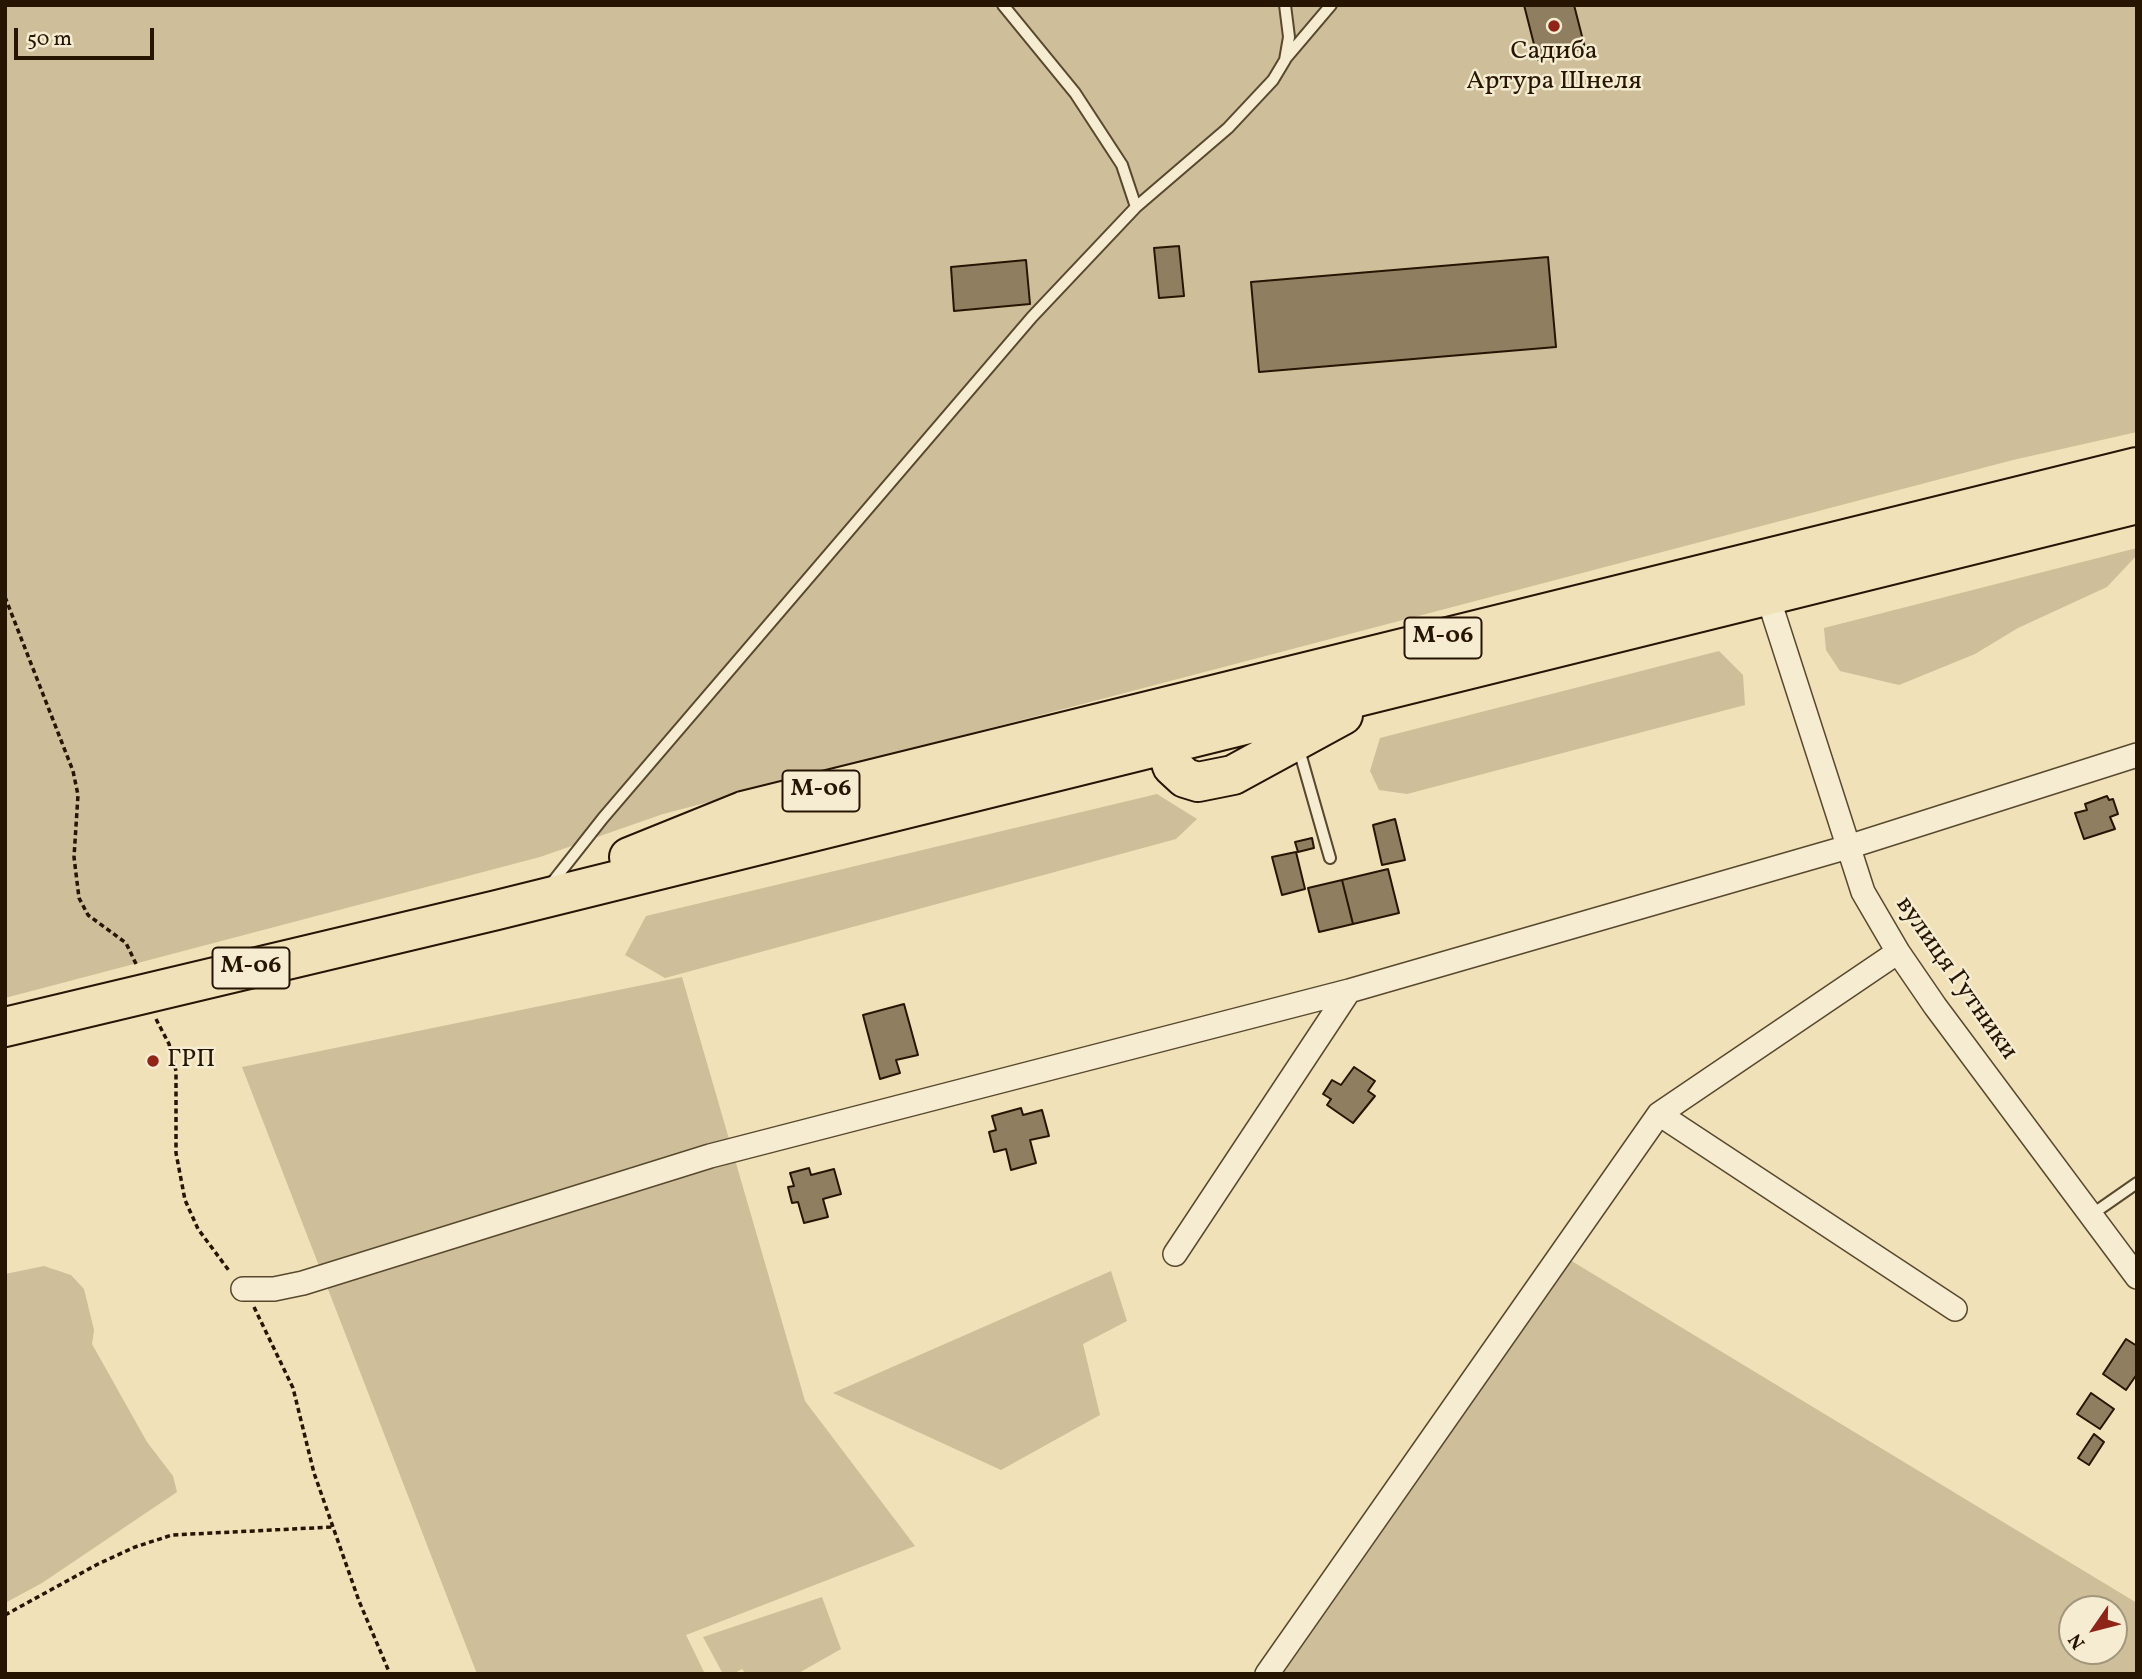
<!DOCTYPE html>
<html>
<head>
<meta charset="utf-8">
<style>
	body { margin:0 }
	#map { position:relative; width:2142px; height:1679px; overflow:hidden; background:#f0e1b8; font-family:Vollkorn,serif }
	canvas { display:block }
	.frame { position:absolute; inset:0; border:7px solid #261500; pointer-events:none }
	.north { position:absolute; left:2058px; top:1595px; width:70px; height:70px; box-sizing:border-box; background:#f5ecd1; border:2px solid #a2967d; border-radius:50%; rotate:235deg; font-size:19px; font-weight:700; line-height:28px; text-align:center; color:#261500 }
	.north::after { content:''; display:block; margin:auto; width:24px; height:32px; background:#8f2418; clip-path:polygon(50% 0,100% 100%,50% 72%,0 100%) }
	.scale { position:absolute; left:14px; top:28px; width:140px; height:32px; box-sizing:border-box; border:4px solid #261500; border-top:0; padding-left:9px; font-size:21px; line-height:24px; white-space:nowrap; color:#261500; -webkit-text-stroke:5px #f5ecd1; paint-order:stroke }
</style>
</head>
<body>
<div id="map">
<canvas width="2142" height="1679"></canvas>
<div class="frame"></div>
<div class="north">N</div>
<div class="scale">50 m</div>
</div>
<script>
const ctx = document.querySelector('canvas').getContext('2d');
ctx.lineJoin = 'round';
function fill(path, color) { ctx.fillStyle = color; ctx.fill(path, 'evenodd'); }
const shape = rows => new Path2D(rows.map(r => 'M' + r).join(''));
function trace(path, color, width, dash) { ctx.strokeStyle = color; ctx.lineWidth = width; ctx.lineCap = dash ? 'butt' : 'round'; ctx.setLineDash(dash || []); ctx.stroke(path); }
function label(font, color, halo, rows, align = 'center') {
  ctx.font = font + ' Vollkorn,serif'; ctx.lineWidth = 5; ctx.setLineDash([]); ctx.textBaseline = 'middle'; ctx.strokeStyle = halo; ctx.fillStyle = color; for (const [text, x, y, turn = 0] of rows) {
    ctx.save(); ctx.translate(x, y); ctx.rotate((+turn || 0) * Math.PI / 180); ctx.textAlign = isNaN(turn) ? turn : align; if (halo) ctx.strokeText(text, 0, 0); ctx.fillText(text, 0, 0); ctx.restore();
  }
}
fill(shape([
	[5,5,2137,5,2137,432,2013,460,663,814,540,857,5,998],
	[2137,548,2137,555,2107,587,2018,628,1975,654,1899,685,1840,671,1826,650,1824,628],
	[1719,651,1743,675,1745,705,1407,794,1379,790,1370,771,1380,738],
	[1157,794,1197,819,1176,839,665,978,625,955,646,916],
	[682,977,805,1401,915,1546,686,1635,705,1674,477,1674,242,1067],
	[1565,1257,2137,1603,2137,1674,1272,1674],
	[2072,1609,2114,1609,2114,1651,2072,1651],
	[44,1266,71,1275,84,1289,94,1330,92,1344,147,1442,173,1476,177,1492,42,1583,5,1603,5,1274],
	[1111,1271,1127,1321,1083,1344,1100,1415,1001,1470,833,1393],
	[822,1597,841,1649,797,1674,746,1674,742,1669,733,1674,723,1674,703,1637]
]), '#cebe99');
const building = shape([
	[1524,5,1574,5,1585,48,1538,60,1524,5],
	[1179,246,1184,296,1159,298,1154,248,1179,246],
	[1548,257,1556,347,1259,372,1251,282,1548,257],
	[1026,260,1030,304,954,311,951,267,1026,260],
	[2107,796,2109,800,2113,799,2118,814,2110,817,2115,829,2084,839,2075,813,2087,810,2085,804,2107,796],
	[1395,819,1405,860,1382,865,1373,825,1395,819],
	[1312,838,1314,848,1298,852,1295,842,1312,838],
	[1296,852,1305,889,1282,895,1272,857,1296,852],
	[1388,869,1399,913,1353,924,1342,880,1388,869],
	[1342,880,1353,924,1319,932,1308,888,1342,880],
	[904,1004,918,1055,896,1060,900,1073,880,1079,863,1015,904,1004],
	[1354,1067,1375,1081,1368,1091,1375,1096,1353,1123,1327,1105,1331,1099,1323,1094,1332,1080,1341,1085,1354,1067],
	[1021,1108,1023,1115,1042,1110,1049,1136,1030,1140,1036,1163,1011,1170,1006,1149,994,1152,989,1132,996,1130,992,1116,1021,1108],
	[809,1168,811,1175,834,1169,841,1194,823,1199,828,1217,804,1223,798,1202,792,1203,788,1187,794,1186,790,1173,809,1168],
	[2126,1339,2137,1346,2137,1374,2126,1390,2103,1374,2126,1339],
	[2091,1393,2114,1409,2100,1429,2077,1414,2091,1393],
	[2094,1434,2104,1442,2089,1465,2078,1458,2094,1434]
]);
fill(building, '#8f7f60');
trace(building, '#261500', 2);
const lane = shape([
	[1003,5,1075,93,1122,165,1136,207],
	[1286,58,1331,5],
	[1298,746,1330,858],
	[551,884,603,818,1032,317,1136,207,1228,128,1273,80,1285,60,1289,37,1285,5],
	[2091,1215,2137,1183]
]);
const street = shape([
	[1768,597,1863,892,1898,952,1935,1006,2137,1277],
	[1659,1114,1955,1309],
	[1175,1254,1349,991],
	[243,1289,274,1289,303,1283,710,1156,1349,991,1848,847,2137,755],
	[1267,1674,1659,1114,1898,952]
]);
const highway = shape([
	[1159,720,1172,766,1185,778,1198,782,1233,775,1343,715],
	[629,857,743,811,2137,467],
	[5,1027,497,910,2137,504]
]);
trace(lane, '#58482e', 14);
trace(street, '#58482e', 26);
trace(highway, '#261500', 42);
trace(shape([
	[5,597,73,771,78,795,74,857,79,898,88,915,126,943,137,966],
	[156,1019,169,1044,176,1071,176,1153,185,1200,198,1229,230,1272],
	[254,1307,293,1388,314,1473,359,1601,390,1674],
	[5,1615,98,1564,135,1547,172,1535,333,1527]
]), '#261500', 3.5, [5, 3.5]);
trace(lane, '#f5ecd1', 10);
trace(street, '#f5ecd1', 23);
trace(highway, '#f0e1b8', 38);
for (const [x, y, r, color] of [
	[1554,26,7,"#8f2418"],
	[153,1061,7,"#8f2418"]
]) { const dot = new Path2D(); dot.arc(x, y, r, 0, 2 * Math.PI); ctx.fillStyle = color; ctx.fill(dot); trace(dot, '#f5ecd1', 2.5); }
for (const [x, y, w] of [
	[1443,638,77],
	[821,791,77],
	[251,968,77]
]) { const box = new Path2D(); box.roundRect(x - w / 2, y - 20.5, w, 41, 5); ctx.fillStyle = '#f5ecd1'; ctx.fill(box); trace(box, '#261500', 2); }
label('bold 24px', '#261500', null, [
	["М-06",1443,638],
	["М-06",821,791],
	["М-06",251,968]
]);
label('26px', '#261500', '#f5ecd1', [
	["Садиба",1554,53],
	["Артура Шнеля",1554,83],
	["ГРП",167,1061,"left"]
]);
label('26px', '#261500', '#f5ecd1', [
	["вулиця Гутники",1955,979,55]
]);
</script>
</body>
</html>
